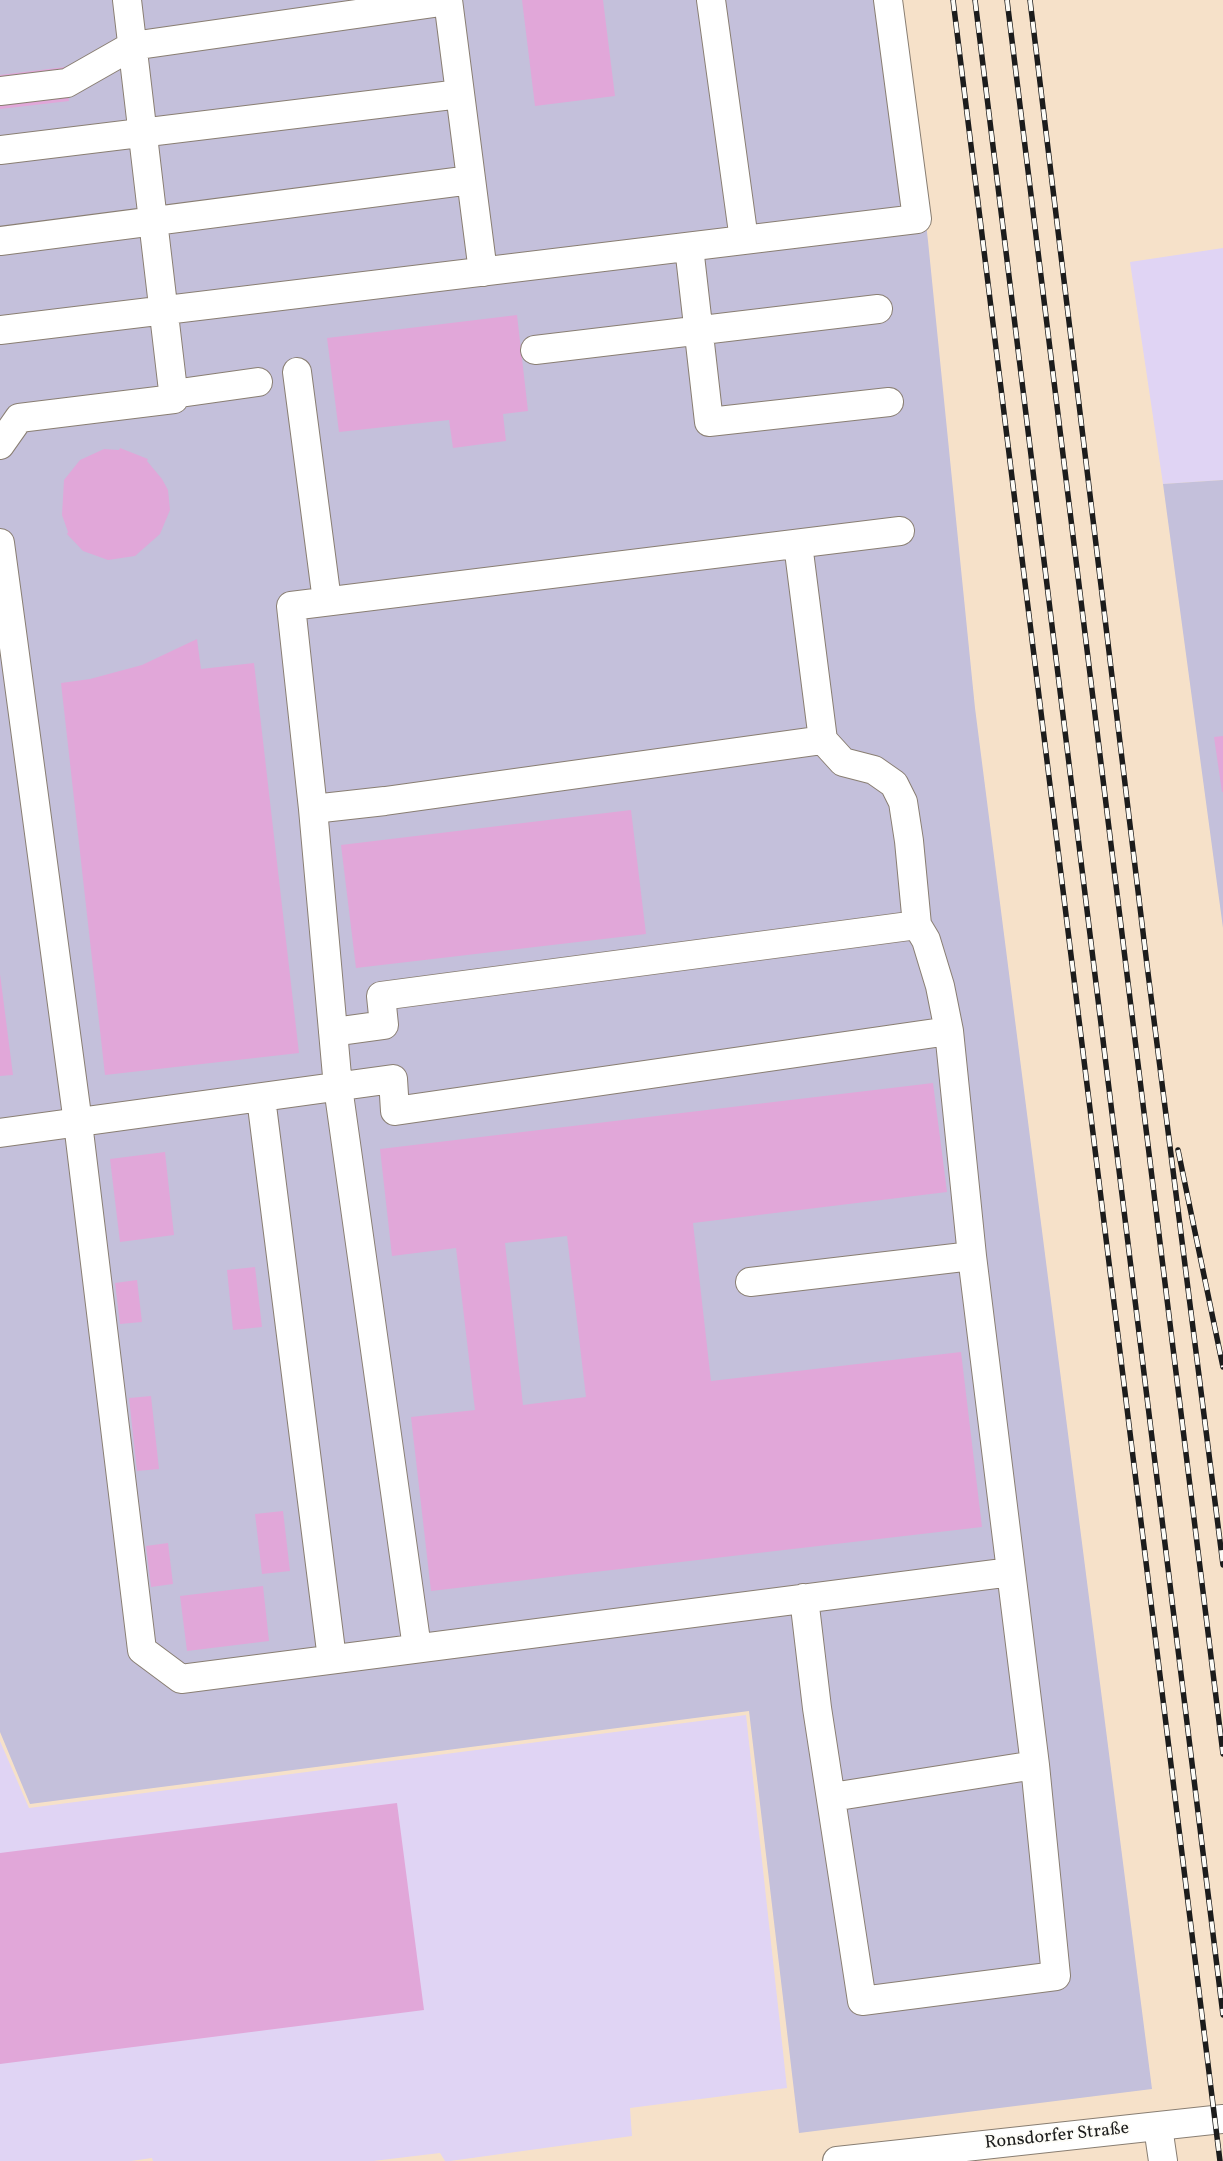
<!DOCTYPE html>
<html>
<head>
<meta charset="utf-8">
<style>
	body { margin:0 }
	canvas { display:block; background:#f6e1c9 }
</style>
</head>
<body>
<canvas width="1223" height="2161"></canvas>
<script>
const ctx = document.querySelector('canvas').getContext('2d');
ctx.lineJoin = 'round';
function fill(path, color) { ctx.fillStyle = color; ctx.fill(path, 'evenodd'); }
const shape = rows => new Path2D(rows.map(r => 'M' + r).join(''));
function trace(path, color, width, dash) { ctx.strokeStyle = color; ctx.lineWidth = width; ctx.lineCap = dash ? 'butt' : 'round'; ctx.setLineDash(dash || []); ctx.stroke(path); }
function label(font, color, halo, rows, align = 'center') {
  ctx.font = font + ' Vollkorn,serif'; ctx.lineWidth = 4; ctx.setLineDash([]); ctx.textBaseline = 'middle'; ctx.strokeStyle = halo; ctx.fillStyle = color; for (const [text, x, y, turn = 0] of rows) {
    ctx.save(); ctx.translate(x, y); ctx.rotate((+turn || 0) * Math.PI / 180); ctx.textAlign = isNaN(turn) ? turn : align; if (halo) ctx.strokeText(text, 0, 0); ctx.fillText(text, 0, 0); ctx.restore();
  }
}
fill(shape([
	[1223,248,1223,480,1163,484,1130,262],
	[746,1715,787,2088,630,2108,632,2136,450,2161,445,2161,440,2153,373,2161,153,2161,152,2158,131,2161,0,2161,0,1741,29,1808]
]), '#e0d4f4');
fill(shape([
	[0,0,901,0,928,241,975,708,1152,2089,799,2133,749,1711,30,1804,0,1732],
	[1223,480,1223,928,1163,484]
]), '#c4c0db');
fill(shape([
	[522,0,603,0,615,96,535,106],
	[65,67,69,101,0,109,0,75],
	[517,315,528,411,503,414,506,441,453,448,449,420,339,432,327,338],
	[120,448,148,459,147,461,162,479,168,490,170,510,160,534,135,556,108,560,83,551,67,534,68,532,62,515,64,480,80,460,104,449,119,450],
	[197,639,201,669,254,663,299,1053,105,1075,61,683,90,679,142,665],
	[1223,736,1223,792,1222,792,1214,737],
	[631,810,646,934,356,968,341,845],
	[0,974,13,1075,0,1076],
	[933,1083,947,1192,693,1223,711,1381,961,1352,982,1527,431,1591,411,1417,475,1410,456,1248,392,1256,380,1149],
	[567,1236,586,1397,523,1405,505,1243],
	[165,1152,174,1235,120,1242,110,1159],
	[255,1267,262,1327,233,1330,227,1270],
	[137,1280,142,1322,120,1324,115,1283],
	[151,1396,159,1469,137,1471,129,1398],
	[283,1511,290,1571,262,1574,255,1514],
	[168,1543,173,1584,151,1587,146,1546],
	[263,1586,269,1641,187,1651,180,1596],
	[397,1803,424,2010,0,2064,0,1853]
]), '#e1a7d9');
const minor = shape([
	[448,0,483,272],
	[711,0,744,240],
	[0,91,67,83,132,46,448,1],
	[0,150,460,94],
	[0,241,471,180],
	[689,247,709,422,889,402],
	[0,330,917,219,888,0],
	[535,350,878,309],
	[297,372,327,601],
	[173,394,258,382],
	[0,445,19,418,174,399,127,0],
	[0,543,78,1123,142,1650,181,1679,1011,1572],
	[798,544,823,740,843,762,874,770,894,784,903,802,909,841,917,925,926,940,940,986,949,1031,972,1256,1035,1765,1056,1976,862,2001,817,1708,804,1598],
	[313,809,385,801,823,740],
	[333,1032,384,1025,381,996,917,925],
	[261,1098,332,1659],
	[0,1133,393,1079,395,1111,949,1031],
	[750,1282,972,1256],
	[417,1648,338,1087,313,809,291,606,900,531],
	[832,1797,1035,1765],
	[1158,2127,1163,2161]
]);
const major = shape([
	[837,2161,1223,2119]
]);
trace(minor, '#897e72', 30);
trace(major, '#897e72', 30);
trace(minor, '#fff', 28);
trace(major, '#fff', 28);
const rail = shape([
	[953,0,1220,2161],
	[975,0,1223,2015],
	[1007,0,1223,1754],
	[1030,0,1147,965,1223,1565],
	[1178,1150,1223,1367]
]);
trace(rail, '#1c1c1c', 5.5);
trace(rail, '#fdfcf7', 4, [11]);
label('18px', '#1c1c1c', '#fdfcf7', [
	["Ronsdorfer Straße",1057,2137,-6]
]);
</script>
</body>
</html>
